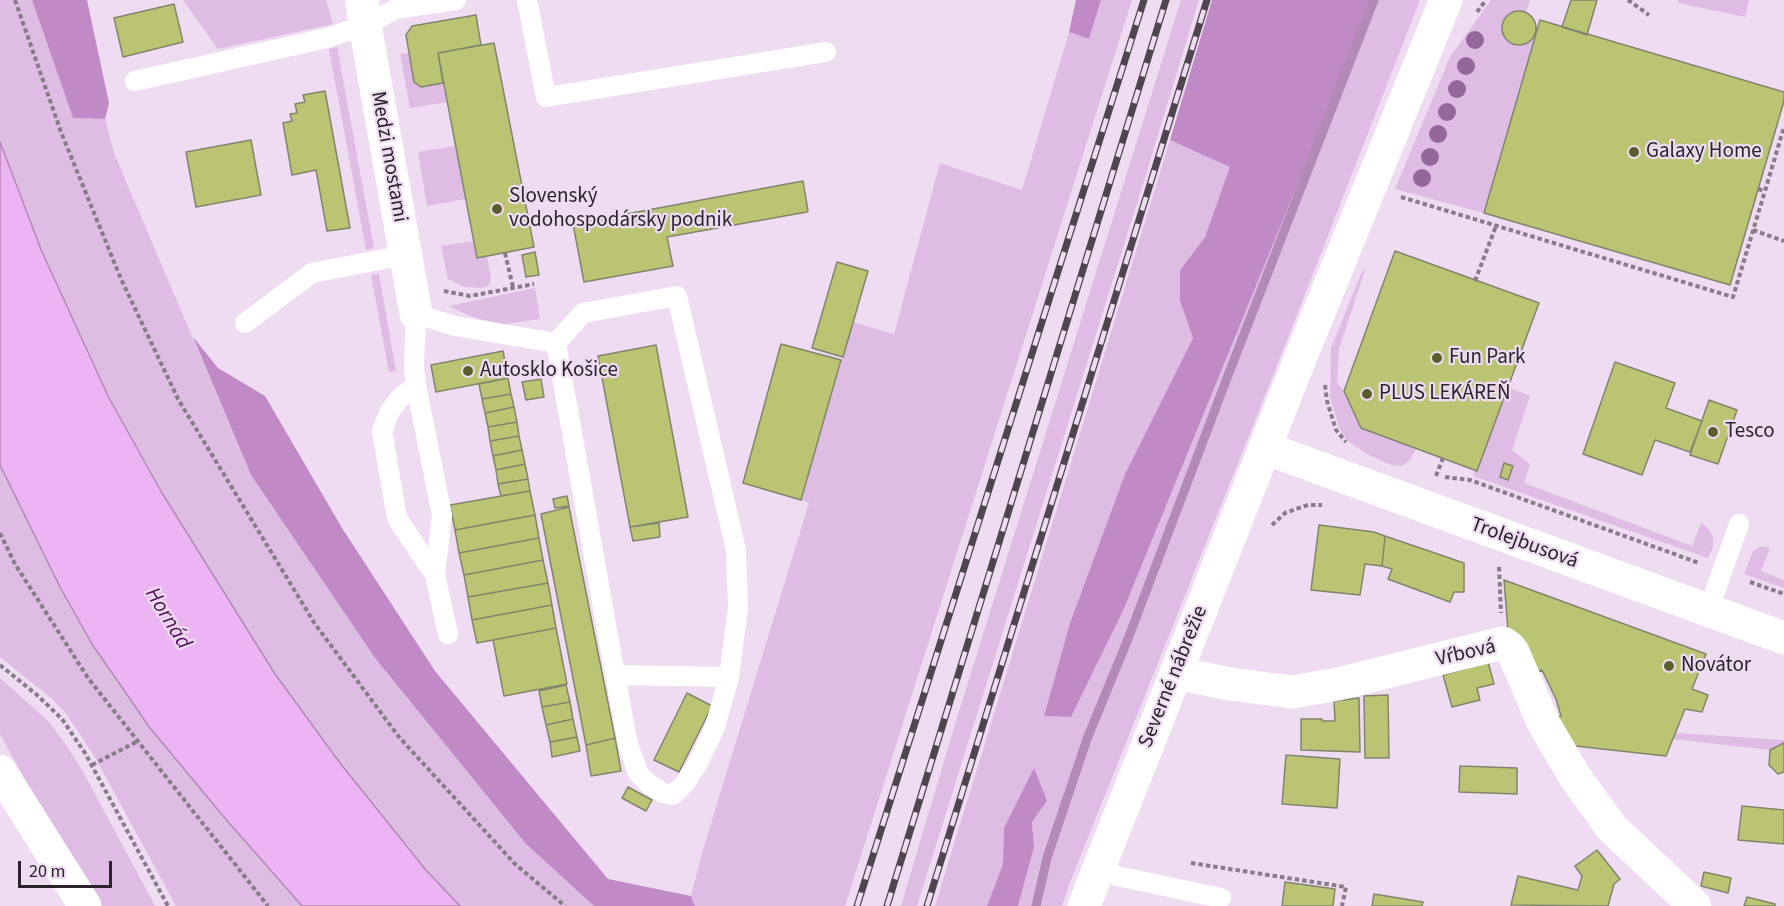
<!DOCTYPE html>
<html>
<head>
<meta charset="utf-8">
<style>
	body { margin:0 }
	#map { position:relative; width:1784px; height:906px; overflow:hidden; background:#efdbf2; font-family:"Source Sans 3",sans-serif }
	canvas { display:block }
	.scale { position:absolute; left:18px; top:861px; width:94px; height:27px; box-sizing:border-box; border:3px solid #2b242c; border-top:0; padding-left:8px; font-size:18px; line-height:21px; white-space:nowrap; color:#2b242c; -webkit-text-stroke:4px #efdbf2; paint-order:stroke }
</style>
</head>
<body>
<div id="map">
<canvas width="1784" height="906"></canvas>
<div class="scale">20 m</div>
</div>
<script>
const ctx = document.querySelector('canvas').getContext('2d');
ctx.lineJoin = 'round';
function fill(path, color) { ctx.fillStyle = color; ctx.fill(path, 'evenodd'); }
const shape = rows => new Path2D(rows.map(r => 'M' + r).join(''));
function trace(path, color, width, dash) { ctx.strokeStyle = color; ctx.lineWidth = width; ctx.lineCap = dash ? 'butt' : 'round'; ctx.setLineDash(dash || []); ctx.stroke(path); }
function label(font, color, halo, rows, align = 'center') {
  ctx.font = font + ' "Source Sans 3",sans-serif'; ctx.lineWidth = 4.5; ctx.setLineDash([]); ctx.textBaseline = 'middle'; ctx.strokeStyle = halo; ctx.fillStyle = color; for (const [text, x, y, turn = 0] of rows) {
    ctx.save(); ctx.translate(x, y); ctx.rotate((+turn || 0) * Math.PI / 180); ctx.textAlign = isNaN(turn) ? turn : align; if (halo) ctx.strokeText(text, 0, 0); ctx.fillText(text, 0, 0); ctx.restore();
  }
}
fill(shape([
	[0,0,32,0,73,118,105,119,114,153,251,475,375,658,526,844,594,906,460,906,425,869,340,763,275,674,162,493,109,398,42,252,0,142],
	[183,0,326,0,333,24,218,49],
	[1101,0,1132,0,845,906,695,906,691,896,702,853,809,503,801,500,853,322,894,334,940,163,1022,190,1069,32,1089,39],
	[1181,0,1199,0,1143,184,917,906,901,906,956,721],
	[1373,0,1420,0,1282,353,1069,885,1062,906,1018,906,1034,847,1032,822,1047,801,1004,828,1003,864,987,906,935,906,1170,140,1231,166,1205,237,1180,270,1180,301,1193,338,1125,474,1070,623,1044,716,1071,717,1123,611],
	[1491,0,1530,0,1526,13,1519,11,1509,14,1503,23,1502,28,1506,39,1515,44,1527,43,1533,37,1535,38,1484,213,1395,189,1450,57],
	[1678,0,1749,0,1745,17,1678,3],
	[337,47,374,248,366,250,329,49],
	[409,53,414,82,421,87,443,83,447,102,410,108,400,54],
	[455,146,466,199,427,206,418,152],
	[474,241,477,258,487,256,491,280,488,286,481,288,464,287,448,279,441,246],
	[1363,269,1365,270,1339,349,1337,383,1344,391,1361,428,1416,448,1410,460,1402,466,1391,465,1367,454,1349,442,1339,428,1330,396,1331,348],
	[379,274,396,371,389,372,371,275],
	[535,288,540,319,505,324,479,319,461,312,449,306],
	[1508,387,1530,396,1512,450,1530,464,1524,483,1692,546,1701,523,1708,528,1713,537,1713,547,1708,558,1473,476,1475,470,1477,470],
	[0,465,60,587,223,816,302,906,176,906,96,759,78,731,65,712,51,698,0,657],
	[1762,546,1770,548,1761,571,1784,580,1784,588,1744,574,1753,551],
	[0,678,49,722,64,742,81,768,155,906,100,906,70,861,0,734],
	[1675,733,1784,740,1784,743,1770,750,1673,739]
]), '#dfbce4');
fill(shape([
	[32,0,87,0,109,103,105,119,73,118],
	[1076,0,1101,0,1089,39,1069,32],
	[1212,0,1373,0,1123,611,1071,717,1044,716,1070,623,1125,474,1193,338,1180,301,1180,270,1205,237,1230,167,1170,140],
	[193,337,218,368,265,396,342,528,435,671,608,879,691,896,695,906,594,906,526,844,375,658,251,475],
	[1034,768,1047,801,1032,822,1034,847,1018,906,987,906,1003,864,1004,828]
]), '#c08ac7');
const water = shape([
	[0,142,42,252,109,398,162,493,275,674,340,763,425,869,460,906,302,906,223,816,150,728,92,644,60,587,0,465,0,142]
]);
fill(water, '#ecb4f3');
trace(water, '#b289b7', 1.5);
trace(shape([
	[1036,906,1047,858,1087,739,1128,639,1227,378,1374,0]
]), '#b289b7', 9);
const building = shape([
	[1571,0,1597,0,1587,35,1562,27,1571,0],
	[174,4,183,42,123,57,114,18,174,4],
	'1502 28a17 17 0 1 1 34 0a17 17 0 1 1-34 0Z',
	[476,15,481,45,438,53,443,83,421,87,414,82,406,35,412,26,476,15],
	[1540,20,1784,92,1784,101,1730,285,1484,213,1540,20],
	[494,43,534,247,477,258,438,53,494,43],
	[325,91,350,228,327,231,316,170,292,175,283,123,292,121,290,114,297,113,295,104,305,102,303,95,325,91],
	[251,140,261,195,196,207,186,152,251,140],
	[803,181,808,211,807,212,667,237,673,266,584,282,573,224,803,181],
	[1395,251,1539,303,1477,471,1361,428,1344,391,1395,251],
	[535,252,539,275,526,277,522,255,535,252],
	[837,262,868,271,843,357,812,348,837,262],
	[781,344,841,360,801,500,743,483,781,344],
	[656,345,688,517,630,527,598,356,656,345],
	[503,351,508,378,436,392,431,365,503,351],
	[1615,362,1675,383,1666,408,1702,421,1690,452,1655,440,1642,475,1583,454,1615,362],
	[508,378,511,394,482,399,479,384,508,378],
	[541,379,544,397,526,400,522,382,541,379],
	[511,394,514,407,485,413,482,399,511,394],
	[1709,400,1737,410,1718,464,1690,455,1709,400],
	[514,407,517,422,488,427,485,413,514,407],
	[517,422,519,436,490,441,488,427,517,422],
	[519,436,522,450,493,456,490,441,519,436],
	[522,450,525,464,496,470,493,456,522,450],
	[1504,463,1513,466,1508,480,1500,477,1504,463],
	[525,464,528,479,498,484,496,470,525,464],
	[528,479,530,491,501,496,498,484,528,479],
	[530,491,535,515,455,530,450,505,530,491],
	[567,496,569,506,555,508,553,499,567,496],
	[569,507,615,738,586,745,541,514,569,507],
	[535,515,539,538,459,553,455,530,535,515],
	[659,523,660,537,633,541,630,527,659,523],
	[1319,525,1374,532,1385,536,1382,566,1365,564,1360,595,1311,590,1319,525],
	[1385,536,1464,563,1464,592,1454,592,1450,602,1388,579,1392,569,1382,566,1385,536],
	[539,538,543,560,464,575,459,553,539,538],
	[543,560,548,583,468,597,464,575,543,560],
	[1504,580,1706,654,1692,689,1708,695,1702,712,1685,709,1666,756,1566,745,1555,718,1561,716,1556,699,1542,670,1535,673,1508,631,1504,580],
	[548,583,552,605,472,620,468,597,548,583],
	[552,605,556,628,477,643,472,620,552,605],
	[556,628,567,684,504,696,493,640,556,628],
	[1488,662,1494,684,1477,688,1480,700,1452,707,1443,675,1488,662],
	[566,685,570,702,542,707,539,691,566,685],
	[687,693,712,706,679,772,654,760,687,693],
	[1388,695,1389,758,1365,758,1364,696,1388,695],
	[1359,698,1360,752,1301,750,1301,719,1322,719,1322,721,1335,721,1334,701,1359,698],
	[570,702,573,719,546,725,542,707,570,702],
	[573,719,577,737,550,742,546,725,573,719],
	[577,737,580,751,552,757,550,742,577,737],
	[615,738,621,771,591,776,586,745,615,738],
	[1784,743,1784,772,1778,774,1769,765,1770,750,1784,743],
	[1286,755,1340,759,1337,808,1282,804,1286,755],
	[1460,766,1517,768,1517,794,1459,792,1460,766],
	[628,787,652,800,646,811,622,798,628,787],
	[1742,806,1784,810,1784,844,1738,840,1742,806],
	[1597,850,1620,879,1614,884,1608,906,1511,905,1518,876,1578,890,1582,876,1575,866,1597,850],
	[1704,872,1731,878,1728,893,1701,886,1704,872],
	[1285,882,1335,889,1333,906,1282,906,1285,882],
	[1374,894,1423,902,1422,906,1372,906,1374,894],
	[1747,897,1775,904,1775,906,1744,906,1747,897]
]);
fill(building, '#bbc473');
trace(building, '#82856c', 1.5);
trace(shape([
	[15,0,61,132,121,279,178,399,315,624,399,737,515,864,565,906],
	[1628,0,1649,15],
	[1477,12,1486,0],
	[1758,189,1765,191,1784,127],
	[1401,197,1733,297,1765,191],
	[1753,230,1784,241],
	[505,253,513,287],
	[1475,281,1496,226],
	[444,291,470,296,534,284],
	[1325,385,1327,401,1336,430,1346,442],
	[1436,476,1443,458],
	[1445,477,1470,480,1699,563],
	[1272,525,1285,513,1296,509,1308,505,1322,505],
	[0,533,15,564,88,678,268,906],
	[1499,567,1501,613],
	[1750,582,1784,594],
	[0,665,37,695,62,719,85,753,168,906],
	[92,765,138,741],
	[1191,863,1346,887,1342,906]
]), '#887b8a', 4, [4.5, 3]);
trace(shape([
	[527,0,546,97,826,52],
	[135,81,327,38,365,25,396,9,456,0],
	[245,323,312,273,405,255],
	[416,385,399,399,390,411,382,431,397,518,435,575],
	[1708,611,1739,524],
	[448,634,435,575,442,515,416,385,414,367,416,314,455,326,556,343,615,675,729,677,738,608,736,550,677,296,583,313,556,343],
	[615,675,628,744,638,773,649,784,663,793,673,795,685,783,698,763,715,727,729,677],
	[1098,868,1117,876,1221,898]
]), '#fff', 20);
trace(shape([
	[362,0,365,25,416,314],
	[1265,448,1784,638],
	[1177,673,1230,684,1292,692,1338,684,1503,643,1509,647,1513,652,1543,722,1575,777,1612,828,1695,906],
	[0,771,85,906],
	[1084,906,1300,359,1446,0]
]), '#fff', 33);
const rail = shape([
	[857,906,1144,0],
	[887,906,1166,0],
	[927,906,1207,0]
]);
trace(rail, '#4e454f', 7);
trace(rail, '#efdbf2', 4.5, [14]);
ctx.fillStyle = '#95669c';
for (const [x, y] of [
	[1475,40],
	[1466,66],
	[1457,89],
	[1447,112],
	[1438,134],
	[1430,157],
	[1422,178]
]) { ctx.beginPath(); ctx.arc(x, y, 9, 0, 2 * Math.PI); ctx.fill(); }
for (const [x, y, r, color] of [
	[1634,152,6,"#5a5e2c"],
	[497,209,6,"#5a5e2c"],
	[1437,358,6,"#5a5e2c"],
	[468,371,6,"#5a5e2c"],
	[1367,394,6,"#5a5e2c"],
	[1713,432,6,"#5a5e2c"],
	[1669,666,6,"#5a5e2c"]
]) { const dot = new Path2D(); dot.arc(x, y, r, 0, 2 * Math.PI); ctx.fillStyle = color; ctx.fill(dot); trace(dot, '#efdbf2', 2); }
label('21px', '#2b242c', '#efdbf2', [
	["Galaxy Home",1646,152],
	["Slovenský",509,197],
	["vodohospodársky podnik",509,221],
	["Fun Park",1449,358],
	["Autosklo Košice",480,371],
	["PLUS LEKÁREŇ",1379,394],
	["Tesco",1725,432],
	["Novátor",1681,666]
], 'left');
label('21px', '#2b242c', '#efdbf2', [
	["Medzi mostami",388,157,80],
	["Trolejbusová",1524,544,20],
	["Vŕbová",1466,654,-13],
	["Severné nábrežie",1174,677,-68]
]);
label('italic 22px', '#510e5a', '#efdbf2', [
	["Hornád",167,619,58]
]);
</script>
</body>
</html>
